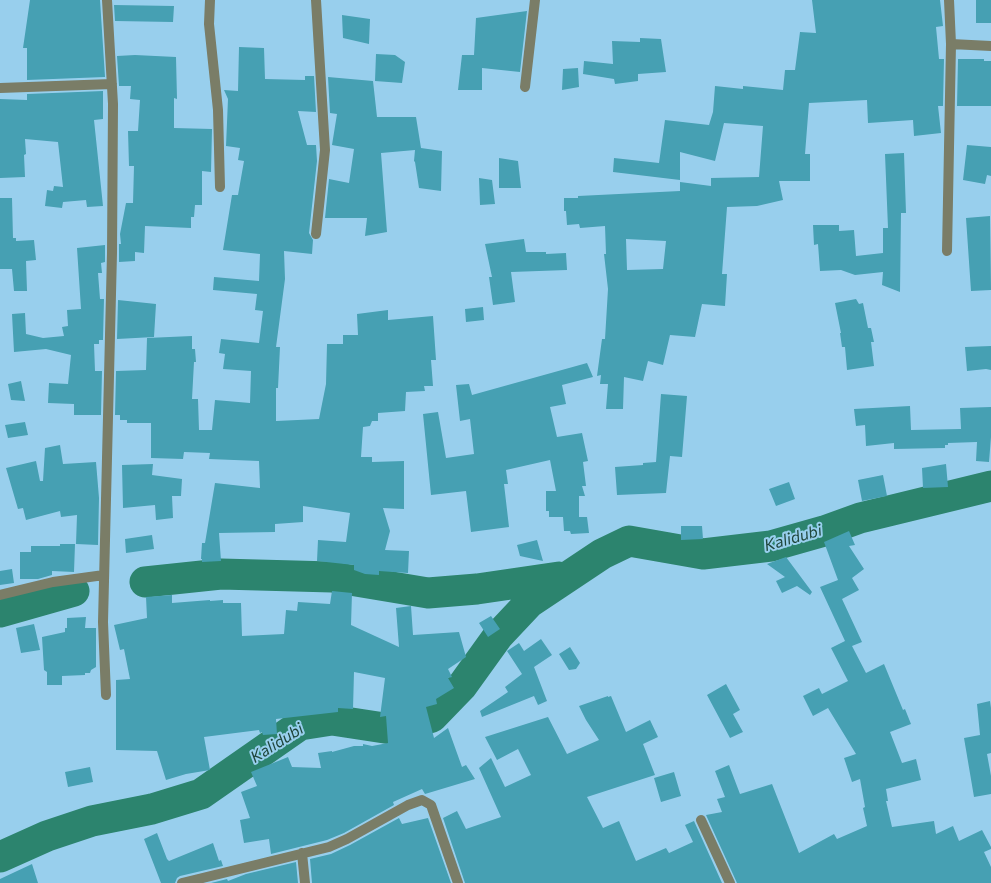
<!DOCTYPE html>
<html>
<head>
<meta charset="utf-8">
<style>
	body { margin:0 }
	canvas { display:block; background:#98cfed }
</style>
</head>
<body>
<canvas width="991" height="883"></canvas>
<script>
const ctx = document.querySelector('canvas').getContext('2d');
ctx.lineJoin = 'round';
const shape = rows => new Path2D(rows.map(r => 'M' + r).join(''));
function trace(path, color, width, dash) { ctx.strokeStyle = color; ctx.lineWidth = width; ctx.lineCap = dash ? 'butt' : 'round'; ctx.setLineDash(dash || []); ctx.stroke(path); }
function fill(path, color) { ctx.fillStyle = color; ctx.fill(path, 'evenodd'); }
function label(font, color, halo, rows, align = 'center') {
  ctx.font = font + ' Commissioner,sans-serif'; ctx.lineWidth = 4; ctx.setLineDash([]); ctx.textBaseline = 'middle'; ctx.strokeStyle = halo; ctx.fillStyle = color; for (const [text, x, y, turn = 0] of rows) {
    ctx.save(); ctx.translate(x, y); ctx.rotate((+turn || 0) * Math.PI / 180); ctx.textAlign = isNaN(turn) ? turn : align; if (halo) ctx.strokeText(text, 0, 0); ctx.fillText(text, 0, 0); ctx.restore();
  }
}
trace(shape([
	[145,582,221,574,332,577,428,593,477,589,559,577],
	[0,612,74,591],
	[0,857,47,836,92,821,152,809,201,794,300,725,332,720,391,729,432,717,462,686,498,636,530,602,602,554,629,541,703,554,771,546,824,531,860,518,991,486]
]), '#2c846e', 31);
fill(shape([
	[30,0,100,0,105,77,27,80,27,48,23,48],
	[812,0,940,0,943,26,936,27,939,59,944,59,943,106,938,106,941,133,914,136,913,120,868,123,867,100,809,103,805,154,810,154,810,181,779,181,783,200,757,206,727,207,722,274,727,274,725,306,702,304,695,337,670,335,663,365,648,361,643,381,624,377,623,409,606,409,608,384,600,384,601,375,597,376,602,339,605,339,608,289,604,254,606,254,605,226,580,228,579,224,567,225,566,211,564,211,564,198,578,198,578,196,680,191,680,182,711,186,711,178,759,177,763,126,724,123,715,161,680,152,680,180,613,172,614,158,659,163,665,120,709,125,713,112,715,86,743,89,743,86,783,90,785,70,795,70,800,32,816,33],
	[626,239,666,241,663,269,627,270],
	[976,0,991,0,991,23,976,23],
	[114,5,174,6,173,22,115,21],
	[527,11,520,72,482,68,482,90,458,90,462,55,474,55,476,18],
	[342,15,370,19,369,44,343,38],
	[640,38,661,39,666,72,638,74,638,81,615,84,614,79,583,74,584,61,613,64,612,41,640,42],
	[239,47,264,48,265,79,305,80,305,76,314,76,316,112,298,111,307,145,316,145,317,161,309,233,313,240,312,254,284,251,285,279,276,347,280,347,278,388,276,388,276,421,319,419,326,384,327,344,343,344,343,335,358,335,357,314,388,310,388,320,433,316,436,360,431,360,433,386,424,386,425,391,406,392,405,411,378,413,378,421,372,421,370,426,363,427,361,457,372,457,372,462,404,461,404,509,383,508,390,531,385,550,409,551,408,573,379,571,379,575,365,574,354,570,354,565,317,561,318,540,346,542,350,513,303,506,303,522,275,524,275,532,219,533,221,561,202,562,202,559,201,559,202,543,205,543,215,483,260,488,259,461,209,459,210,453,184,452,183,459,151,458,151,423,127,423,127,420,120,420,120,415,115,415,116,371,146,370,147,338,192,336,192,349,195,349,196,362,194,362,192,399,198,399,199,430,212,430,215,400,250,403,251,371,223,369,225,354,219,353,221,339,259,343,263,311,255,310,257,294,213,290,214,277,259,281,260,254,223,250,232,195,238,195,244,161,238,160,240,148,226,146,228,99,224,90,238,91],
	[376,54,395,55,405,62,402,83,375,81],
	[135,55,176,57,177,99,174,98,174,128,212,129,211,172,202,171,202,205,195,205,194,217,191,217,191,228,145,226,144,253,135,252,135,261,119,262,119,244,121,244,120,234,126,203,133,203,134,166,129,166,128,131,138,131,140,100,130,99,131,86,119,86,117,56],
	[958,59,984,59,984,61,991,61,991,106,957,106],
	[578,68,579,87,562,90,563,69],
	[328,77,373,81,377,117,416,117,421,148,442,151,441,191,419,188,415,162,414,161,415,150,381,153,387,232,365,236,367,218,325,218,329,179,349,183,354,149,332,145,337,114,330,113],
	[103,91,103,119,94,120,103,206,87,207,86,200,63,202,62,208,45,206,47,190,53,191,54,186,63,187,58,142,25,139,26,154,24,155,25,177,0,178,0,99,27,100,27,94],
	[967,145,991,147,991,176,987,175,985,184,963,180],
	[904,153,906,213,901,213,900,292,882,285,883,272,855,275,841,270,820,271,818,244,814,245,813,225,839,225,839,231,854,230,856,256,883,253,883,228,888,228,885,154],
	[499,158,518,161,521,188,499,188],
	[479,178,492,180,495,204,480,205],
	[0,198,12,198,13,238,16,238,16,241,34,240,36,260,26,261,27,291,14,291,12,269,0,269],
	[990,216,991,290,971,291,966,218],
	[524,239,526,252,546,252,546,254,566,253,567,270,511,272,515,302,493,305,489,277,492,277,485,244],
	[105,245,105,262,101,263,102,273,98,273,100,299,104,299,103,340,99,340,99,344,94,344,95,371,102,371,101,415,74,415,74,404,48,403,49,383,68,384,71,355,46,349,14,352,12,314,25,313,26,334,43,338,64,336,62,327,68,326,67,310,81,309,77,248],
	[856,299,859,304,863,303,868,328,871,328,874,342,871,342,874,366,847,370,845,347,842,347,840,333,841,333,835,303],
	[118,300,156,304,154,337,117,339],
	[483,307,484,320,466,322,465,309],
	[991,346,991,370,986,369,967,371,965,347],
	[587,363,593,377,562,385,566,404,550,407,557,437,582,433,588,461,583,462,586,486,582,486,585,496,579,496,579,517,587,517,589,533,571,534,570,531,564,531,563,517,549,517,549,511,546,511,546,491,556,491,550,460,506,470,508,484,504,484,509,527,471,532,466,491,431,495,423,414,438,412,446,458,474,454,470,419,460,421,456,385,469,384,472,395],
	[21,381,25,401,11,400,8,384],
	[661,394,687,396,682,457,670,456,666,493,617,495,615,467,643,465,643,463,656,462],
	[910,406,911,430,961,429,960,408,991,407,991,437,989,462,976,461,977,442,948,443,948,445,945,445,945,448,894,449,894,443,866,446,865,425,856,426,854,409],
	[25,422,28,435,8,438,5,425],
	[60,445,63,464,96,462,99,498,98,545,76,544,77,515,61,517,60,511,26,520,23,508,18,509,6,468,36,461,40,481,43,481,45,448],
	[153,464,152,475,182,479,181,496,172,496,173,518,156,520,155,505,123,508,122,465],
	[946,464,948,487,923,488,922,468],
	[883,475,887,496,862,501,858,480],
	[789,482,795,499,776,506,769,489],
	[681,526,702,526,703,539,681,540],
	[849,531,855,545,849,546,864,569,852,578,859,590,842,599,862,642,852,646,866,673,884,664,903,710,905,709,911,724,890,732,902,763,916,759,921,780,886,789,888,801,886,801,892,827,934,821,936,834,953,826,959,841,982,830,991,847,991,849,984,852,991,867,991,883,737,883,706,815,722,812,717,799,725,797,715,771,729,765,740,794,772,784,799,853,834,834,837,839,867,826,863,808,865,807,860,779,852,782,844,758,856,754,828,708,813,716,803,696,819,688,822,694,848,681,831,648,845,641,820,587,838,580,824,542],
	[152,535,154,549,126,553,125,539],
	[537,540,543,561,520,556,517,545],
	[60,544,75,544,74,572,52,571,52,575,38,579,20,579,20,552,31,552,31,546,60,546],
	[786,557,812,592,810,595,797,586,782,593,776,581,785,577,767,564],
	[12,569,14,583,0,585,0,571],
	[332,591,352,593,351,625,399,647,396,608,411,606,413,635,459,632,466,657,448,669,452,677,448,678,454,688,436,699,437,704,426,707,434,738,448,728,462,767,466,765,475,779,425,794,422,789,393,802,394,805,344,833,327,840,271,854,269,839,244,843,240,820,250,818,241,792,257,786,251,772,288,757,292,767,321,768,318,753,332,751,332,752,354,746,363,746,363,744,372,746,388,743,386,716,380,717,385,678,354,672,353,709,338,708,338,712,276,719,277,734,263,735,262,732,260,733,259,730,204,737,210,770,186,774,166,780,157,751,116,750,116,680,130,679,124,649,120,650,114,625,147,618,146,597,172,595,172,603,210,600,210,601,223,600,223,603,241,603,242,636,284,634,286,610,297,611,298,602,330,604],
	[491,616,500,629,488,637,479,623],
	[86,617,85,628,96,628,96,667,91,670,90,673,85,673,85,675,62,676,62,685,47,685,47,672,44,670,42,637,65,632,65,628,67,628,67,618],
	[34,624,40,650,21,653,16,628],
	[541,639,552,655,534,667,547,701,538,705,534,696,482,717,480,711,508,692,505,687,522,674,507,651,519,643,524,651],
	[570,647,580,663,576,669,569,670,559,654],
	[726,684,740,710,733,714,743,732,730,738,707,695],
	[608,696,608,697,611,696,626,732,650,720,658,737,643,744,655,775,587,797,603,828,619,821,636,861,666,848,669,853,693,842,685,825,694,821,722,883,465,883,443,818,457,811,466,829,501,817,479,768,491,758,505,787,531,775,518,749,497,760,485,737,548,717,567,754,599,740,586,720,579,706],
	[990,701,991,708,991,753,987,754,991,776,991,794,974,797,964,738,980,735,977,704],
	[90,767,93,782,68,787,65,772],
	[674,772,681,796,661,802,654,778],
	[399,818,402,824,428,818,451,883,312,883,310,859,331,854,350,845],
	[157,833,167,859,169,861,213,843,219,861,221,860,223,866,180,876,177,878,175,883,161,883,144,839],
	[296,862,298,883,211,883,227,879,228,881,246,874],
	[32,864,38,883,0,883,0,879]
]), '#46a0b3');
trace(shape([
	[210,0,209,24,218,110,220,187],
	[316,0,325,150,316,234],
	[951,44,991,46],
	[525,87,535,0],
	[0,88,112,84],
	[947,251,951,44,949,0],
	[0,595,53,582,104,575],
	[106,695,103,622,112,253,113,104,107,0],
	[701,820,730,883],
	[302,853,305,883],
	[182,883,329,847,347,839,408,805,422,800,431,805,458,883]
]), '#7a7d67', 10);
label('italic 16px', '#1f453b', '#98cfed', [
	["Kalidubi",793,538,-16],
	["Kalidubi",277,743,-32]
]);
</script>
</body>
</html>
